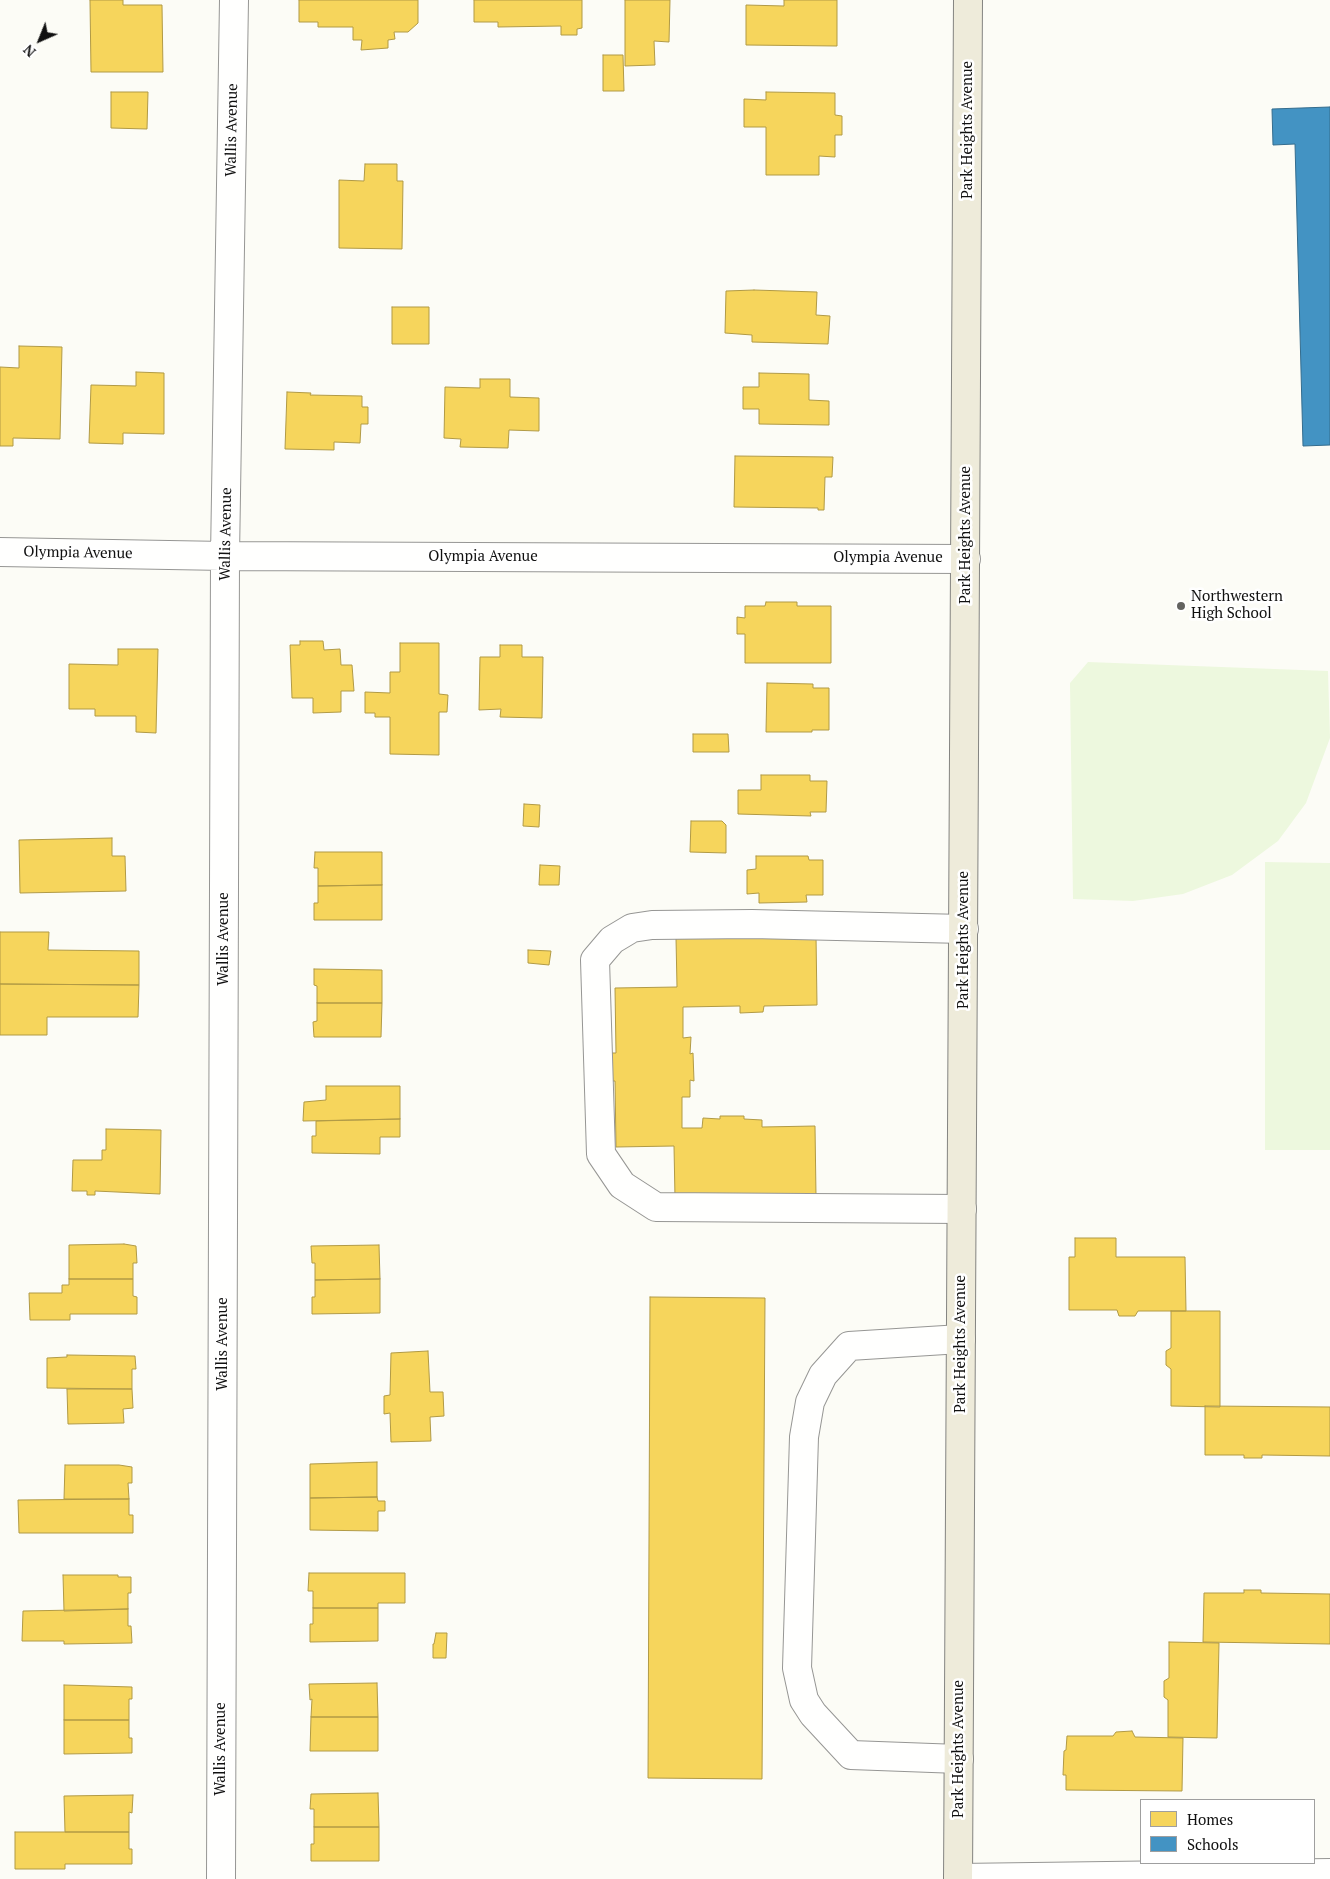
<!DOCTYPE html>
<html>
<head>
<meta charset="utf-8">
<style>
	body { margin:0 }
	#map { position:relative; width:1330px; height:1879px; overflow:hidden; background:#fcfcf6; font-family:"PT Serif",serif }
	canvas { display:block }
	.legend { position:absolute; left:1140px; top:1799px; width:175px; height:65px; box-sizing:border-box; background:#fff; border:1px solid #9f9f9f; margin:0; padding:6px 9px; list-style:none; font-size:15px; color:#101010 }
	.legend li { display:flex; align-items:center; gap:10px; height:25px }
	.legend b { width:25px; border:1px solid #9f9f9f }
	.north { position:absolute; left:15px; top:15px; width:50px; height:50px; -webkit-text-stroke:4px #fff; paint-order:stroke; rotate:224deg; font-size:14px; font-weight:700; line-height:20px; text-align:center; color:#101010 }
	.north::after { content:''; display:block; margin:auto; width:18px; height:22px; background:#101010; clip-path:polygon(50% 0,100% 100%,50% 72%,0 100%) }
</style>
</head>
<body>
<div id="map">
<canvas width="1330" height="1879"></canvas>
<ul class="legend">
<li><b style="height:14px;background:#f6d55c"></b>Homes</li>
<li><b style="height:14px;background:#4393c3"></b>Schools</li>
</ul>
<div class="north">N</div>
</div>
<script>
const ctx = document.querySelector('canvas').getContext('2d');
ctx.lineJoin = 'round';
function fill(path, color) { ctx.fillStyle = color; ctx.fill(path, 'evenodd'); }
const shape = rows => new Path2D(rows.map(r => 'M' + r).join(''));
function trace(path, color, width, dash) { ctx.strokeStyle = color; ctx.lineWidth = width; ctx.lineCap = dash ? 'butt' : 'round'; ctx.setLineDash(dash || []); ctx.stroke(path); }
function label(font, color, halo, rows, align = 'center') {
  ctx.font = font + ' "PT Serif",serif'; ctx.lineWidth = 5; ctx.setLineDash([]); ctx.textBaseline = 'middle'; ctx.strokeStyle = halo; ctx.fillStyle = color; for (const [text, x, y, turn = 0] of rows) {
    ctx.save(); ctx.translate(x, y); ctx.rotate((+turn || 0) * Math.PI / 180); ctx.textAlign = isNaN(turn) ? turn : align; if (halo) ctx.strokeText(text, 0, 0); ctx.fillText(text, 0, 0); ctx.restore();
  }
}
fill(shape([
	[1088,662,1328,671,1330,738,1306,803,1278,841,1232,875,1183,894,1133,901,1073,899,1070,683],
	[1265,862,1330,863,1330,1150,1265,1150]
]), '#edf8de');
const homes = shape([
	[90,0,123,0,123,5,162,5,163,72,91,72,90,0],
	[299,0,418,0,418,23,408,32,394,32,395,39,388,40,388,48,361,50,362,40,353,40,353,27,318,27,318,22,299,22,299,0],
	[474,0,582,0,582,28,577,29,577,35,561,35,561,26,498,27,498,22,474,22,474,0],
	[625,0,670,0,669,42,654,41,655,65,625,66,625,0],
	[784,0,837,0,837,46,746,45,746,5,784,6,784,0],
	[603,55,623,55,624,91,603,91,603,55],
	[111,92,148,92,147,129,111,128,111,92],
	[766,92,835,93,835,115,842,116,842,135,835,135,835,157,819,156,819,175,766,175,766,127,744,127,744,99,766,100,766,92],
	[365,164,397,164,397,181,403,181,402,249,339,248,339,180,364,181,365,164],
	[754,290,817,292,816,315,830,316,828,344,752,342,752,335,725,333,726,291,754,290],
	[392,307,429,307,429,344,392,344,392,307],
	[19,346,62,347,60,439,13,438,13,446,0,446,0,367,19,368,19,346],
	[136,372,164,373,164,434,123,433,123,444,89,443,91,385,136,386,136,372],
	[759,373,809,374,809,400,829,401,829,425,759,424,759,409,743,409,743,387,759,387,759,373],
	[480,379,510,379,510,397,539,398,539,431,509,430,508,448,460,447,461,439,444,438,445,387,480,388,480,379],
	[287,392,311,393,310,395,362,396,362,407,368,407,368,424,361,424,360,443,334,442,334,450,285,449,287,392],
	[735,456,833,457,832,477,825,477,824,510,818,510,818,508,734,507,735,456],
	[766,602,797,602,797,606,831,606,831,663,745,663,745,634,737,634,737,617,745,618,745,606,765,606,766,602],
	[300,641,323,641,324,650,340,649,341,665,352,665,354,691,341,691,341,712,313,713,313,698,292,698,290,645,300,645,300,641],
	[400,643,439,643,439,694,448,695,447,712,439,712,439,755,390,754,390,717,375,717,375,713,365,713,365,692,390,693,390,672,400,672,400,643],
	[500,645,522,645,522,657,543,657,542,718,500,717,501,709,479,710,480,657,500,657,500,645],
	[118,649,158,649,156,733,136,732,136,716,95,716,95,709,69,709,69,664,118,665,118,649],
	[767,683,813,684,813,688,829,688,829,730,812,730,812,732,766,732,767,683],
	[693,734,728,734,729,752,693,752,693,734],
	[761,775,810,775,810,781,827,781,826,812,810,812,811,816,738,814,738,790,761,790,761,775],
	[524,804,540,805,539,827,523,826,524,804],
	[691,821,722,821,726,825,726,853,690,852,691,821],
	[112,838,112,856,125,856,126,891,20,893,19,840,112,838],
	[315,852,382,852,382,885,318,886,318,868,314,868,315,852],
	[756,856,808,856,809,860,823,860,823,895,806,895,807,902,759,903,759,893,747,894,747,870,756,869,756,856],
	[540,865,560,866,559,885,539,885,540,865],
	[382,885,382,920,314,920,314,903,318,903,318,886,382,885],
	[0,932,49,932,48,950,139,951,139,985,0,984,0,932],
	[816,935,817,1005,764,1006,763,1012,740,1013,740,1006,683,1007,683,1038,691,1037,690,1054,693,1053,694,1081,690,1080,690,1097,682,1097,682,1128,702,1128,703,1118,720,1119,720,1116,744,1116,744,1119,762,1120,762,1127,815,1126,816,1196,675,1198,674,1146,616,1147,615,1081,610,1081,609,1053,616,1053,615,988,677,987,676,938,816,935],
	[528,950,551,951,549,965,528,963,528,950],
	[314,969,382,970,382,1003,317,1003,317,986,314,985,314,969],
	[0,984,139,985,138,1017,47,1017,47,1035,0,1035,0,984],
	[317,1003,382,1003,381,1037,314,1037,313,1022,317,1021,317,1003],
	[326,1086,400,1086,400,1119,303,1121,304,1102,326,1100,326,1086],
	[400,1119,400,1137,380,1137,380,1154,312,1153,312,1136,316,1136,316,1121,400,1119],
	[106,1129,161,1130,160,1194,95,1191,95,1195,87,1195,87,1191,72,1191,73,1160,102,1160,102,1150,106,1150,106,1129],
	[1075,1238,1116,1238,1116,1257,1185,1257,1186,1311,1138,1311,1135,1316,1119,1316,1117,1310,1069,1310,1069,1257,1075,1257,1075,1238],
	[124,1244,136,1246,137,1263,133,1263,133,1279,69,1279,69,1245,124,1244],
	[379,1245,380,1279,315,1280,315,1263,312,1263,311,1246,379,1245],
	[69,1279,133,1279,133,1296,137,1297,137,1314,70,1314,70,1320,30,1320,29,1293,62,1293,62,1285,69,1285,69,1279],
	[380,1279,380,1313,312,1314,312,1297,315,1297,315,1280,380,1279],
	[650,1297,765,1298,762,1779,648,1778,650,1297],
	[1171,1311,1220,1311,1220,1407,1171,1406,1171,1369,1166,1365,1166,1351,1171,1348,1171,1311],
	[428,1351,430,1392,443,1392,444,1416,430,1417,431,1441,391,1442,390,1413,384,1414,384,1396,390,1395,391,1353,428,1351],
	[67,1355,135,1356,136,1369,132,1369,132,1389,47,1388,47,1358,67,1357,67,1355],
	[67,1389,132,1389,133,1408,123,1409,124,1423,68,1424,67,1389],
	[1205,1406,1330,1407,1330,1456,1262,1455,1262,1458,1244,1458,1244,1455,1205,1455,1205,1406],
	[377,1462,377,1497,310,1498,310,1464,377,1462],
	[65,1465,119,1465,132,1467,132,1483,128,1483,129,1499,64,1499,65,1465],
	[377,1497,378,1501,385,1501,385,1511,378,1511,378,1531,310,1530,310,1498,377,1497],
	[129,1499,129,1515,133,1515,133,1533,19,1533,18,1500,129,1499],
	[309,1573,405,1573,405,1603,378,1603,378,1608,313,1608,313,1591,308,1591,309,1573],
	[63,1575,118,1575,118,1577,131,1577,131,1593,128,1593,128,1609,64,1611,63,1575],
	[1244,1590,1261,1590,1261,1593,1330,1594,1330,1644,1203,1642,1204,1593,1244,1593,1244,1590],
	[313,1608,378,1608,378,1641,310,1642,310,1624,313,1624,313,1608],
	[128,1609,128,1626,131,1626,132,1643,64,1644,64,1641,22,1641,23,1611,128,1609],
	[436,1633,447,1633,446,1658,433,1658,433,1644,434,1644,436,1633],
	[1169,1642,1219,1643,1217,1738,1168,1737,1168,1700,1164,1697,1164,1681,1169,1678,1169,1642],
	[377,1683,378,1717,311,1717,312,1699,310,1700,309,1684,377,1683],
	[64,1685,132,1687,132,1699,129,1699,129,1720,64,1720,64,1685],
	[311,1717,378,1717,378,1751,310,1751,311,1717],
	[64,1720,129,1720,129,1738,132,1738,132,1753,64,1754,64,1720],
	[1132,1731,1135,1737,1183,1738,1182,1791,1066,1790,1066,1775,1063,1775,1064,1751,1066,1750,1067,1736,1113,1736,1116,1732,1132,1731],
	[378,1793,379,1827,314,1827,314,1809,310,1809,311,1794,378,1793],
	[133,1795,132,1813,129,1812,129,1832,65,1832,64,1796,133,1795],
	[314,1827,379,1827,379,1861,311,1861,311,1844,314,1844,314,1827],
	[15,1832,129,1832,129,1849,132,1849,132,1864,65,1864,65,1869,15,1869,15,1832]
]);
fill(homes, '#f6d55c');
trace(homes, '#b19a45', 1);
const schools = shape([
	[1330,107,1330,445,1303,446,1295,144,1273,145,1272,109,1330,107]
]);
fill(schools, '#4393c3');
trace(schools, '#346c8d', 1);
const minor = shape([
	[0,552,225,556,966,559],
	[962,1209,656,1207,622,1185,601,1154,595,960,612,940,632,928,652,925,752,924,964,929],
	[959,1759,851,1755,813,1714,804,1700,797,1668,804,1437,810,1402,823,1375,849,1346,961,1339],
	[958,1878,1330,1873],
	[221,1879,225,556,234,0]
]);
const major = shape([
	[958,1879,968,0]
]);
trace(minor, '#969694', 30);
trace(major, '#848481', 30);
trace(minor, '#fffffe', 28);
trace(major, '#eeebda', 28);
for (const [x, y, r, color] of [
	[1181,606,5,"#636360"]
]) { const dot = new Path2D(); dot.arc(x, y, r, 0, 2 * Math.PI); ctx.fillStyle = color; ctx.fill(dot); trace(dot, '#fff', 2); }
label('15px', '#101010', '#fff', [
	["Wallis Avenue",232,130,-89],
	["Park Heights Avenue",968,130,-90],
	["Wallis Avenue",226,534,-89],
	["Park Heights Avenue",966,535,-90],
	["Olympia Avenue",78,553,1],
	["Olympia Avenue",483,557],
	["Olympia Avenue",888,558],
	["Wallis Avenue",224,939,-90],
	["Park Heights Avenue",964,940,-90],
	["Wallis Avenue",223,1344,-90],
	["Park Heights Avenue",961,1344,-90],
	["Wallis Avenue",221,1749,-90],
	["Park Heights Avenue",959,1749,-90]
]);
label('15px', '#101010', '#fff', [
	["Northwestern",1191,597],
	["High School",1191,614]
], 'left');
</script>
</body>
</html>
